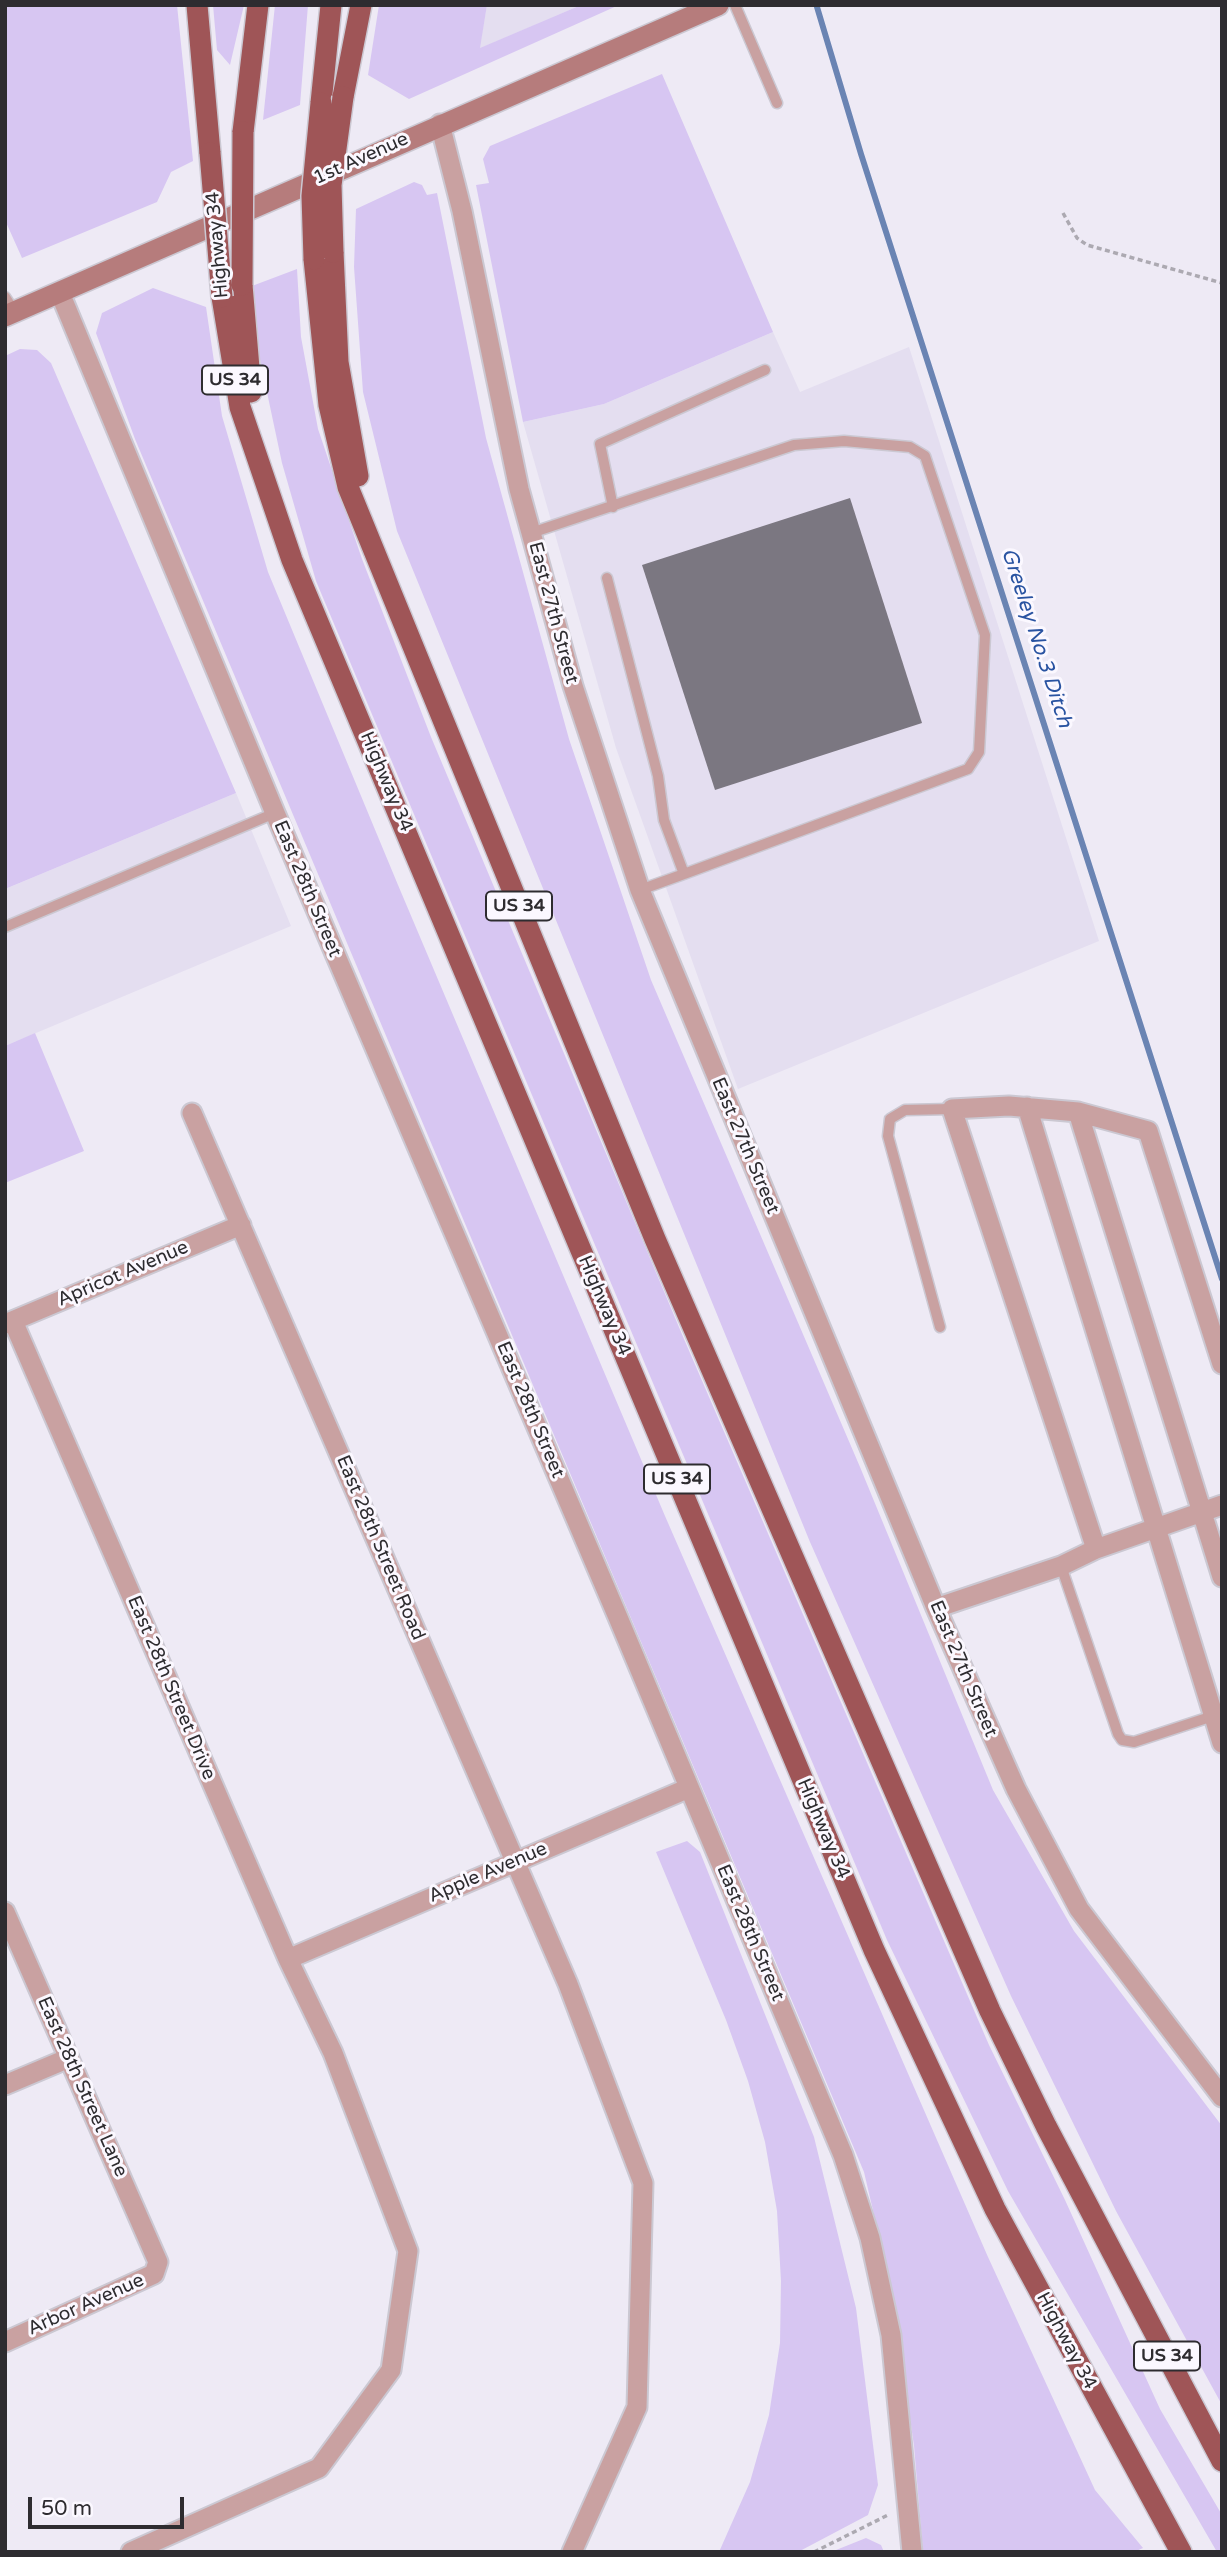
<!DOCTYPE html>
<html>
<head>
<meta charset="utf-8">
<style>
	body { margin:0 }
	#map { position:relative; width:1227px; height:2557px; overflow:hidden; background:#eeeaf5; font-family:"Varela Round",sans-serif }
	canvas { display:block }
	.frame { position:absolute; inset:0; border:7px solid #2e2c30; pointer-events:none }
	.scale { position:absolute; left:28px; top:2497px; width:156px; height:32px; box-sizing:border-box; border:4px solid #2e2c30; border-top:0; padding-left:9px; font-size:21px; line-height:24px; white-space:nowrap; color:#2e2c30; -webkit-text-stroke:5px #fbf8ff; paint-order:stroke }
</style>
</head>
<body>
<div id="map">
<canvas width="1227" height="2557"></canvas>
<div class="frame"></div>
<div class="scale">50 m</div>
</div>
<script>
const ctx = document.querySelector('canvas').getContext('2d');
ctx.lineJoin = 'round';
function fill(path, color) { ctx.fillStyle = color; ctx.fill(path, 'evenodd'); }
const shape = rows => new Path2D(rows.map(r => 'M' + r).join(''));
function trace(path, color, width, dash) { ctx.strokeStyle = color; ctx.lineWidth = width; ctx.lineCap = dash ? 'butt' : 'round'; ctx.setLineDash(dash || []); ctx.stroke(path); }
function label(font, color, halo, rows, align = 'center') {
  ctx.font = font + ' "Varela Round",sans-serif'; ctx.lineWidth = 6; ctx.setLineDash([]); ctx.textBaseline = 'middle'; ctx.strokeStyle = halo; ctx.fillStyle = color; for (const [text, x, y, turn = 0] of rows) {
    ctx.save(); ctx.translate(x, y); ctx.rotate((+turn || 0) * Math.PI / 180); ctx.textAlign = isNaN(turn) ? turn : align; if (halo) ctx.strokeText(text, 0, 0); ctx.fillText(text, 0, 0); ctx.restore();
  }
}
fill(shape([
	[487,5,581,5,479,49],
	[773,332,800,392,909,347,1099,941,738,1089,616,748,523,422,604,404],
	[236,793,291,926,5,1046,5,889]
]), '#e4def0');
fill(shape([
	[5,5,177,5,193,161,171,172,157,202,22,258,5,220],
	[213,5,244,5,230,65,217,50],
	[275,5,308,5,300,105,263,120],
	[379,5,487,5,480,48,581,5,619,5,409,99,368,75],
	[662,74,773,332,604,404,523,422,476,185,489,183,483,159,490,146],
	[414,182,422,185,427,195,437,193,486,438,569,739,651,980,860,1467,993,1790,1074,1931,1222,2126,1222,2405,1116,2211,1011,1996,810,1542,397,531,363,392,354,267,356,209],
	[297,269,301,337,318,429,362,559,431,737,684,1339,989,2045,1065,2200,1160,2409,1222,2515,1222,2552,1217,2552,1008,2191,887,1940,316,581,282,463,258,350,252,286],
	[153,288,206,307,222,416,268,572,398,885,665,1516,988,2257,1095,2490,1143,2548,1134,2552,923,2552,914,2446,892,2292,864,2172,135,439,96,333,102,313],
	[20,349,37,350,51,363,236,793,5,889,5,356],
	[35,1033,84,1151,5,1183,5,1046],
	[687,1841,700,1852,814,2137,856,2308,878,2485,868,2515,798,2552,719,2552,750,2482,769,2415,780,2343,781,2281,777,2211,765,2142,748,2081,726,2020,656,1852],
	[866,2538,881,2545,884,2552,831,2552]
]), '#d7c6f2');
trace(shape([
	[817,7,861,154,1222,1279]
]), '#6a84b3', 6);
fill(shape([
	[850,498,922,723,715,790,642,565]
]), '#7b7781');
const service = shape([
	[735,5,777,103],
	[5,297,14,311],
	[613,507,600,444,765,370],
	[531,533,794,445,844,441,910,447,925,456,985,635,979,752,968,769,684,874],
	[607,578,658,776,664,820,684,874,640,890],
	[5,927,275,813],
	[940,1327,888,1136,890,1119,905,1110,952,1109],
	[1061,1566,1118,1734,1122,1740,1134,1742,1213,1716]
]);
const minor = shape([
	[440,124,462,211,519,489,573,686,640,890,936,1608,1016,1789,1079,1909,1222,2097],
	[60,293,275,813,617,1615,843,2155,870,2238,891,2335,912,2552],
	[1027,1107,1222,1743],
	[1078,1112,1222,1577],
	[192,1113,568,1984,643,2183,637,2407,572,2552],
	[13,1321,288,1959,333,2053,408,2251,391,2370,319,2468,131,2552],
	[5,1324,241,1225],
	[1096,1549,952,1109,1009,1106,1078,1112,1148,1131,1222,1364],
	[936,1608,1061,1566,1096,1549,1222,1505],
	[5,1912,158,2262,154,2274,5,2342],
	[288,1959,689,1788],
	[5,2085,69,2058]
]);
const secondary = shape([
	[5,316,718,5]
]);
const trunk = shape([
	[197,5,210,153],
	[343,97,361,5],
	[321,103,331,5],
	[243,132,258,5],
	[333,252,338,362,358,476],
	[314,259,329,405,348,487,655,1239,990,2011,1046,2126,1222,2461],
	[242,285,251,392],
	[222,297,240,407,292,560,874,1950,995,2209,1181,2552]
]);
trace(service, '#cbc8d2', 13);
trace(minor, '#cbc8d2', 23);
trace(secondary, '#cbc8d2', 24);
trace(trunk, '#cbc8d2', 24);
trace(shape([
	[1063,213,1077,238,1087,245,1222,283],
	[814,2552,890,2514]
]), '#aca9b1', 3.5, [5, 3.5]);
trace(service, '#c9a1a1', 10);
trace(minor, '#c9a1a1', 19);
trace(secondary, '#b67c7c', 21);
trace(trunk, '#9f5557', 21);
const trunkBridge = shape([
	[210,153,222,297],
	[333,252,331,185,343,97],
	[314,259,312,196,321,103],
	[242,285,243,132]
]);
trace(trunkBridge, '#cbc8d2', 24, []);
trace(trunkBridge, '#9f5557', 21);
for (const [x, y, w] of [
	[235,380,66],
	[519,906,66],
	[677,1479,66],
	[1167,2356,66]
]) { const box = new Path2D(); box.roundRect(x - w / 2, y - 14.5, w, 29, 5); ctx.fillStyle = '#fbf8ff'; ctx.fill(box); trace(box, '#2e2c30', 2); }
label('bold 18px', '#2e2c30', null, [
	["US 34",235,380],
	["US 34",519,906],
	["US 34",677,1479],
	["US 34",1167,2356]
]);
label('19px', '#2e2c30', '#fbf8ff', [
	["1st Avenue",361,159,-24],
	["Highway 34",218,245,-95],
	["East 27th Street",553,613,75],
	["Highway 34",386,782,67],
	["East 28th Street",307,889,67],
	["East 27th Street",745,1146,67],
	["Apricot Avenue",123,1274,-23],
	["Highway 34",604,1306,67],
	["East 28th Street",530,1410,67],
	["East 28th Street Road",380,1548,67],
	["East 27th Street",963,1669,67],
	["East 28th Street Drive",171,1688,67],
	["Highway 34",823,1829,67],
	["Apple Avenue",488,1873,-23],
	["East 28th Street",750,1933,67],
	["East 28th Street Lane",82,2087,66],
	["Arbor Avenue",86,2305,-24],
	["Highway 34",1066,2341,62]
]);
label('italic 21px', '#2953a1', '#fbf8ff', [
	["Greeley No.3 Ditch",1036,638,72]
]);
</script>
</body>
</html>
